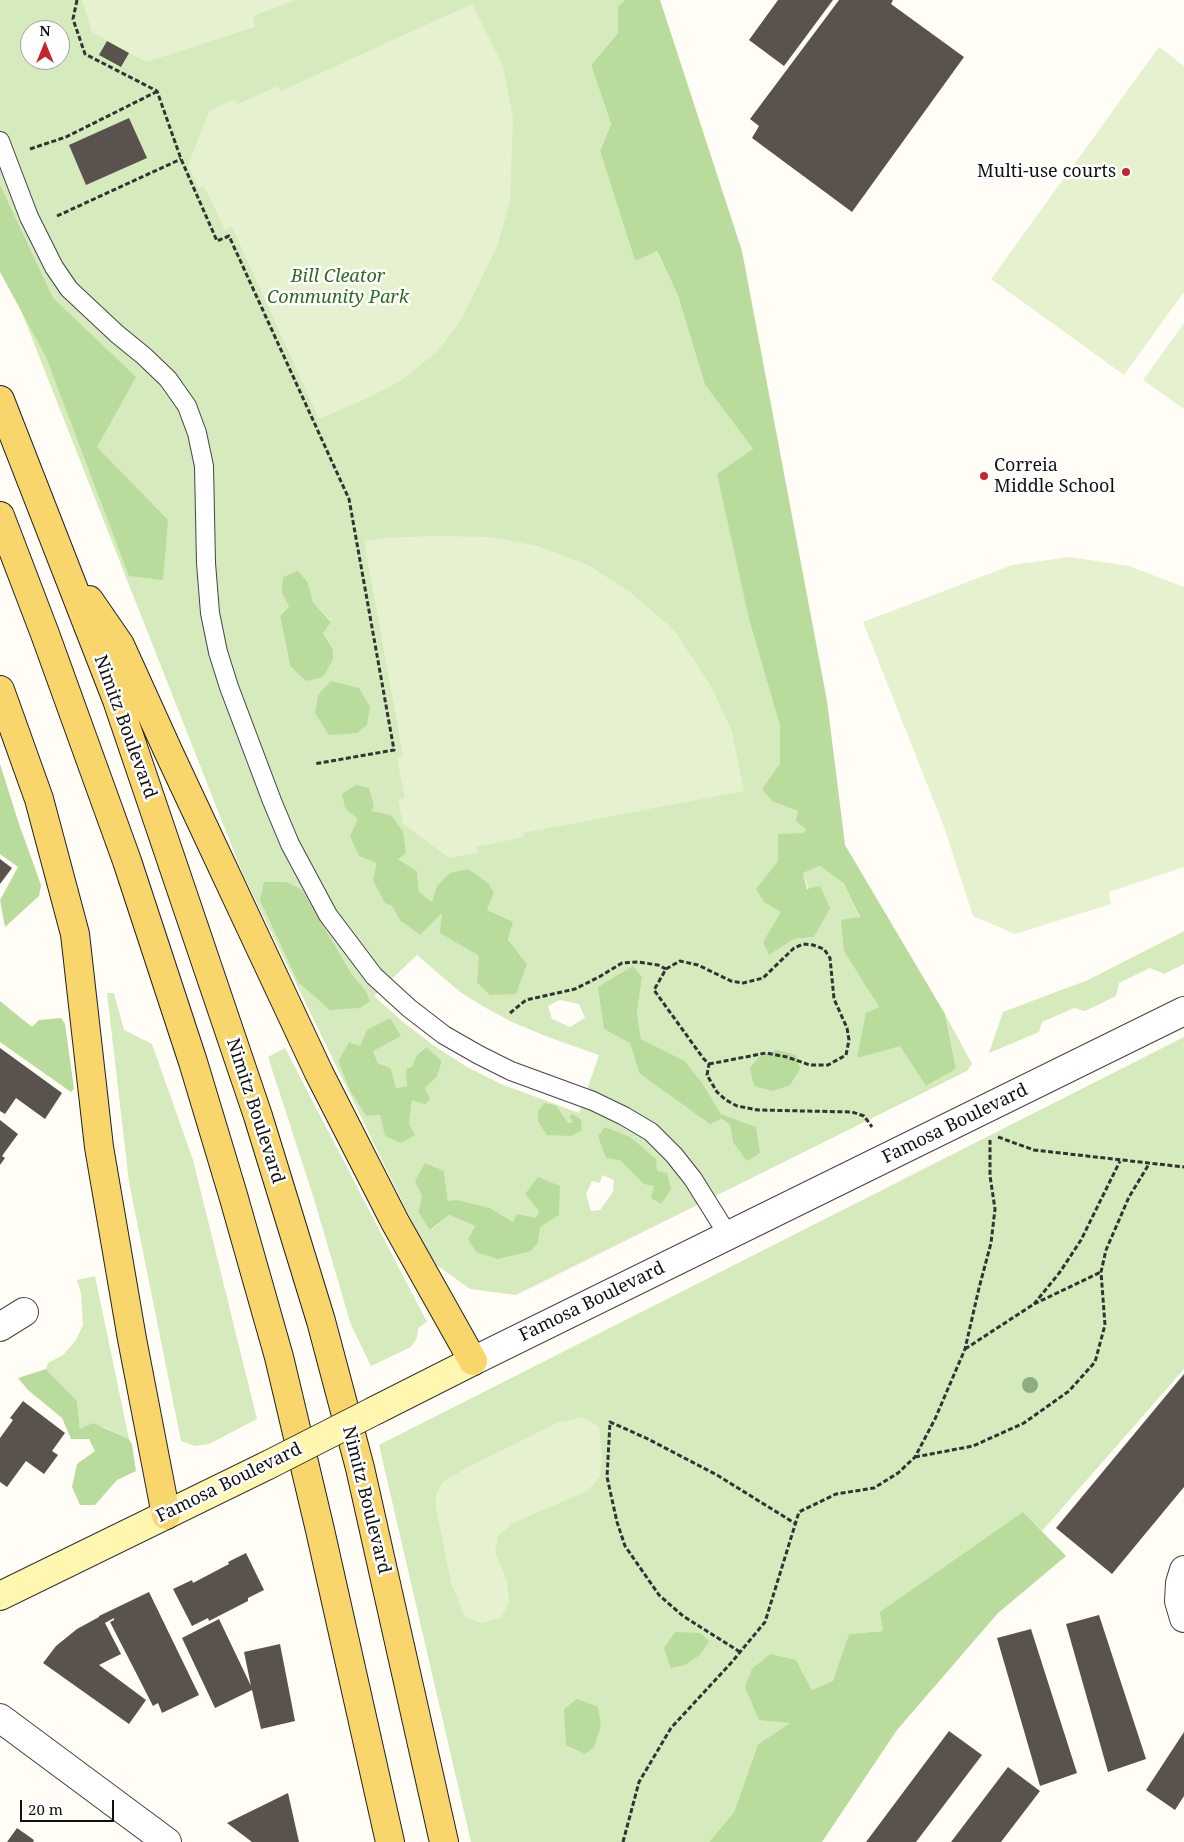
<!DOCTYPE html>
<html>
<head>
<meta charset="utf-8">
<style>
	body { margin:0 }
	#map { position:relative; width:1184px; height:1842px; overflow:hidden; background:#fffdf5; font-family:"Noto Serif",serif }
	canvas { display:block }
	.north { position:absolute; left:20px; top:20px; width:50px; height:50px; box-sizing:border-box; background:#fff; border:1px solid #a0a0a0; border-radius:50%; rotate:0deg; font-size:14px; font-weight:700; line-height:20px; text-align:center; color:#111 }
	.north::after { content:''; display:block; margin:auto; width:18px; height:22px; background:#c4262e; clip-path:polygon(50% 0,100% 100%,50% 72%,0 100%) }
	.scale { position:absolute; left:20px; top:1800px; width:94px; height:22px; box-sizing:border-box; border:2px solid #111; border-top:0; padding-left:6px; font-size:15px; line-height:18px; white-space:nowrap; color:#111; -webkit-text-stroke:4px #fff; paint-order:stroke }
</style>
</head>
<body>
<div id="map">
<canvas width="1184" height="1842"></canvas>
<div class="north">N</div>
<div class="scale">20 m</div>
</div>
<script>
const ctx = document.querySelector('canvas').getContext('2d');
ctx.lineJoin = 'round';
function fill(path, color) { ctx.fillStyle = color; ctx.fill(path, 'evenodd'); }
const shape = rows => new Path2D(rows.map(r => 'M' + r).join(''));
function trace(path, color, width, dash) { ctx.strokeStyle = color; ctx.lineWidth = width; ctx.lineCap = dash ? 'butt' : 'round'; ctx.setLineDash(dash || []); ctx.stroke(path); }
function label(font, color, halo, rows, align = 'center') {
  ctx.font = font + ' "Noto Serif",serif'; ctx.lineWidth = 5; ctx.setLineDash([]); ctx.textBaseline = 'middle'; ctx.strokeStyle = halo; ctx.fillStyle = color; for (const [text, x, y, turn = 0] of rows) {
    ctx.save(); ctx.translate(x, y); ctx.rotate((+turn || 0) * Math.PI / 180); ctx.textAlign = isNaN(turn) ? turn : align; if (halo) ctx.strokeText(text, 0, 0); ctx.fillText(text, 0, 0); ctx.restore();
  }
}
fill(shape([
	[0,0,625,0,618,6,618,33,591,65,611,124,600,151,635,261,656,250,678,296,705,385,753,449,750,623,780,726,780,764,773,802,798,811,808,830,802,833,778,834,778,861,757,889,764,902,782,911,769,955,794,939,814,937,820,925,803,873,820,866,844,884,860,918,844,950,879,1007,857,1058,900,1045,926,1086,956,1069,945,1014,972,1064,967,1071,516,1295,470,1289,431,1261,242,872,0,257],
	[30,30,60,30,60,60,30,60],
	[308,583,313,602,331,621,323,632,333,649,290,666,280,616],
	[359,819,398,859,417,871,419,892,433,903,494,893,487,910,527,964,479,956,441,933,442,912,400,920,377,863,350,836],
	[417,955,460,992,486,1008,512,1022,548,1037,599,1055,579,1113,501,1084,467,1067,433,1045,403,1022,374,996],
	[351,973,366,991,298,982],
	[642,977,637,1013,641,1039,685,1061,703,1084,721,1114,755,1127,733,1142,730,1125,639,1073,630,1043],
	[560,1000,579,1004,585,1018,570,1027,552,1019,548,1006],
	[349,1042,373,1051,378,1063,391,1068,396,1088,407,1086,417,1055,425,1047,442,1061,437,1077,412,1100,409,1124,380,1115,366,1116,350,1091,338,1061],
	[557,1106,568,1123,573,1122,547,1135],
	[444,1171,448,1201,490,1208,513,1222,536,1219,539,1211,538,1242,468,1239,475,1226,449,1215,431,1230,418,1212,422,1196],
	[602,1175,614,1180,613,1192,600,1210,591,1211,586,1194,592,1181,600,1183],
	[1184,931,1184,964,1164,974,1150,968,1119,983,1116,996,1085,1011,1074,1008,1042,1022,1039,1032,989,1053,1003,1012,1088,980],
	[107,993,114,993,124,1030,152,1044,193,1160,257,1419,209,1444,195,1446,181,1441,129,1182],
	[1184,1037,1184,1369,1042,1531,1023,1512,883,1631,849,1634,834,1681,812,1690,796,1660,790,1723,758,1744,734,1812,709,1842,471,1842,379,1445],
	[285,1048,427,1322,418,1328,417,1338,411,1347,371,1366,351,1325,314,1199,268,1057],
	[95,1276,129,1439,104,1427,80,1430,77,1401,46,1369,48,1363,63,1355,76,1340,83,1325,81,1293,77,1280]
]), '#d5ebbd');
fill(shape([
	[625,0,660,0,742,251,827,701,845,845,945,1014,956,1069,926,1086,900,1046,857,1058,866,1013,879,1007,844,951,841,920,860,917,844,884,820,866,803,873,807,889,820,886,830,908,814,937,794,939,769,955,763,942,781,912,764,902,756,889,778,861,778,834,802,833,807,830,796,821,798,811,773,802,762,789,780,764,780,726,750,623,717,474,753,449,705,385,678,296,657,251,635,261,600,151,611,124,591,65,618,33,618,6],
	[0,185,53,298,136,377,97,447,168,520,163,580,129,576,46,357,0,272],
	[298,571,308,583,313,602,331,622,323,633,333,649,333,659,323,677,306,681,290,666,280,616,289,606,282,593,283,577],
	[331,681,359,688,370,707,367,725,357,733,329,735,315,713,318,695],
	[0,764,19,824,41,885,39,896,5,927,0,900,18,867,0,854],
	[356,785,369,788,374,806,371,811,391,815,403,832,406,853,398,859,417,871,419,892,432,902,437,886,450,873,468,869,488,883,494,893,487,910,513,922,508,939,527,964,516,994,490,995,477,982,479,956,440,933,442,913,420,935,400,920,392,906,385,903,373,880,377,863,359,856,350,836,358,819,345,808,342,794],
	[264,882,287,882,302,890,351,973,366,991,370,1001,360,1008,330,1010,298,982,260,900],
	[633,966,642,977,637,1013,641,1039,685,1061,703,1084,721,1114,756,1127,760,1153,747,1161,733,1142,730,1125,721,1119,710,1124,639,1073,630,1043,604,1029,598,987],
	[0,1001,32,1027,39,1020,61,1018,65,1024,74,1089,71,1092,0,1042],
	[390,1018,401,1036,373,1051,378,1063,391,1068,396,1088,407,1086,406,1069,412,1067,417,1055,426,1047,442,1061,437,1077,425,1088,430,1099,425,1104,412,1100,409,1124,415,1135,401,1143,385,1136,380,1115,366,1116,350,1091,338,1061,349,1042,360,1046,367,1030],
	[777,1050,796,1055,800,1069,790,1085,773,1091,754,1086,750,1068,759,1057],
	[545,1103,557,1106,568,1123,573,1122,569,1116,573,1114,581,1120,582,1130,571,1136,547,1135,538,1122,538,1111],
	[605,1127,630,1137,656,1159,657,1171,667,1173,671,1189,661,1204,651,1198,654,1186,644,1184,620,1160,606,1158,598,1136],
	[425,1163,444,1171,448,1201,457,1200,490,1208,513,1222,517,1214,536,1218,539,1211,525,1194,538,1177,560,1186,559,1215,540,1227,538,1242,531,1251,498,1259,476,1252,468,1239,475,1226,449,1215,430,1230,418,1212,422,1196,415,1181],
	[46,1369,77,1401,80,1429,93,1423,129,1439,132,1445,136,1471,117,1480,95,1505,80,1505,72,1487,77,1464,95,1451,89,1439,71,1439,62,1418,28,1390,18,1378],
	[1023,1512,1066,1556,998,1613,897,1730,822,1842,709,1842,734,1812,758,1744,790,1723,759,1720,745,1687,752,1669,770,1654,796,1660,812,1690,833,1681,849,1634,883,1631,880,1612],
	[675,1632,700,1633,709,1641,700,1655,685,1665,671,1668,664,1648],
	[577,1699,598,1707,601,1726,594,1747,585,1754,566,1745,564,1709]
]), '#b9dc9c');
fill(shape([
	[82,0,296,0,253,16,255,27,146,62,92,32],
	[472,4,503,66,513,118,510,201,497,247,460,322,437,352,400,381,370,397,319,419,232,227,225,230,204,186,199,188,188,166,209,111,235,99,238,104,278,86,281,91],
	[1159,47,1184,66,1184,292,1124,375,991,279],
	[1184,323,1184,409,1143,380],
	[435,536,489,537,538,546,588,565,630,592,674,630,711,686,732,732,744,791,523,833,524,837,476,847,478,853,449,858,403,824,398,800,405,798,397,758,403,756,364,541,383,538],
	[1070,557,1129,566,1184,587,1184,867,1109,892,1111,904,1015,934,973,916,944,827,863,622,1012,565],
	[584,1417,599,1427,602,1457,600,1477,587,1491,513,1523,498,1536,495,1552,507,1581,509,1602,501,1618,481,1623,465,1617,451,1583,436,1508,436,1495,442,1483,466,1468,557,1423]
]), '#e6f2cf');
fill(shape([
	[778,0,833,0,784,66,749,40],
	[839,0,893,0,891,4,964,57,852,212,752,138,759,126,750,119],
	[107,41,129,53,121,67,99,55],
	[129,118,147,158,86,185,69,145],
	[0,859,12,868,0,884],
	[0,1048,62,1093,45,1119,16,1098,5,1114,0,1111],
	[0,1120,18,1134,2,1156,5,1158,0,1165],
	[1184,1374,1184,1487,1112,1574,1056,1528],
	[23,1401,65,1433,52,1451,58,1455,44,1474,26,1461,7,1487,0,1482,0,1438,13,1420,10,1418],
	[246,1553,264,1590,248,1598,248,1601,209,1621,208,1618,192,1626,173,1589,192,1580,193,1583,229,1564,228,1562],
	[149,1592,199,1695,162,1713,158,1703,153,1706,110,1622,114,1620,114,1618,105,1623,121,1654,99,1665,146,1700,129,1724,43,1663,56,1646,77,1629,99,1617,99,1616],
	[1099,1615,1146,1759,1108,1772,1066,1624],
	[219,1619,251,1686,244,1652,280,1644,295,1721,261,1729,252,1690,215,1708,182,1638],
	[1031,1629,1077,1773,1040,1786,997,1638],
	[949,1731,982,1755,916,1842,866,1842],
	[1184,1732,1184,1796,1175,1810,1146,1790],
	[1008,1767,1040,1791,1001,1842,951,1842],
	[288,1793,299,1842,252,1842,227,1823],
	[17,1828,34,1840,33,1842,7,1842]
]), '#5a524d');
const service = shape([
	[0,141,29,217,54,267,69,289,117,334,144,356,168,379,187,406,197,433,204,466,206,563,210,613,218,652,229,687,272,801,290,844,328,915,374,976,409,1008,444,1035,479,1055,511,1071,593,1101,624,1116,651,1132,674,1155,693,1179,728,1235]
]);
const minor = shape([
	[0,1327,24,1312],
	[1184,1570,1180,1583,1179,1601,1184,1618],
	[0,1718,167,1842]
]);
const tertiary = shape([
	[473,1361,1184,1011]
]);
const secondary = shape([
	[376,1410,473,1361],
	[0,1596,268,1465]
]);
const primary = shape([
	[0,400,117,700,258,1116,321,1321,360,1468,444,1842],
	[0,516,45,634,127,861,193,1062,233,1195,279,1357,320,1530,390,1842],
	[89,600,120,645,169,753,319,1073,395,1222,473,1361],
	[0,690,39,799,75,934,99,1147,132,1339,166,1515]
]);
trace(service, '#444', 20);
trace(minor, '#444', 30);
trace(tertiary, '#444', 30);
trace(secondary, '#333', 30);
trace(primary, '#222', 30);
trace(shape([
	[77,0,73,19,85,54,157,91,181,159,217,241,229,236,349,499,394,750,314,764],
	[30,149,66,137,156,92],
	[57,216,181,159],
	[666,969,680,961,698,965,731,981,743,983,763,978,794,948,803,944,813,945,824,949,830,958,834,999,847,1028,849,1040,846,1055,828,1065,810,1065,787,1057,766,1053,709,1064],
	[510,1013,526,1000,575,989,599,977,622,963,638,962,658,965,666,969,654,990,703,1058,709,1064,707,1075,717,1092,726,1100,737,1106,758,1110,852,1112,864,1116,872,1127],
	[998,1137,1034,1150,1184,1167],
	[1034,1304,1060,1272,1081,1240,1120,1161],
	[965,1349,1034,1304,1101,1272],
	[915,1457,973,1446,1024,1423,1069,1391,1095,1362,1105,1325,1101,1272,1106,1250,1129,1197,1149,1164],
	[740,1652,683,1616,659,1595,625,1546,617,1522,607,1477,610,1422,646,1438,717,1475,796,1524],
	[623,1842,639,1782,671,1728,731,1663,765,1622,799,1512,836,1494,874,1488,898,1473,915,1457,935,1419,965,1349,979,1288,991,1243,995,1209,990,1176,990,1140]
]), '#333', 3, [5, 2.5]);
trace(service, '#fff', 18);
trace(minor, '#fff', 28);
trace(tertiary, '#fff', 28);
trace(secondary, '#fff6b0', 28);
trace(primary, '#f9d66b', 28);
const secondaryBridge = shape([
	[268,1465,376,1410]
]);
trace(secondaryBridge, '#333', 30, []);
trace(secondaryBridge, '#fff6b0', 28);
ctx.fillStyle = '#8dad7f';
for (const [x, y] of [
	[1030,1385]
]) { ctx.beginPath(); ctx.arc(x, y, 8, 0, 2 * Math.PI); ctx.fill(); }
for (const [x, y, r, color] of [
	[1126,172,5,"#c4262e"],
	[984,476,5,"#c4262e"]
]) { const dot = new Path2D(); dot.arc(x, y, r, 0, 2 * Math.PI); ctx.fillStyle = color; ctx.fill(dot); trace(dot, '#fff', 2); }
label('18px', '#111', '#fff', [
	["Multi-use courts",1116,172],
	["Correia",994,466,"left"],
	["Middle School",994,487,"left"]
], 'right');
label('italic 18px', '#2f6b1f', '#fff', [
	["Bill Cleator",338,277],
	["Community Park",338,298]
]);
label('18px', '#111', '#fff', [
	["Nimitz Boulevard",125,727,70],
	["Nimitz Boulevard",255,1111,72],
	["Famosa Boulevard",955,1124,-26],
	["Famosa Boulevard",592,1302,-26],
	["Famosa Boulevard",229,1483,-26],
	["Nimitz Boulevard",366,1500,76]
]);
</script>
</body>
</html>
